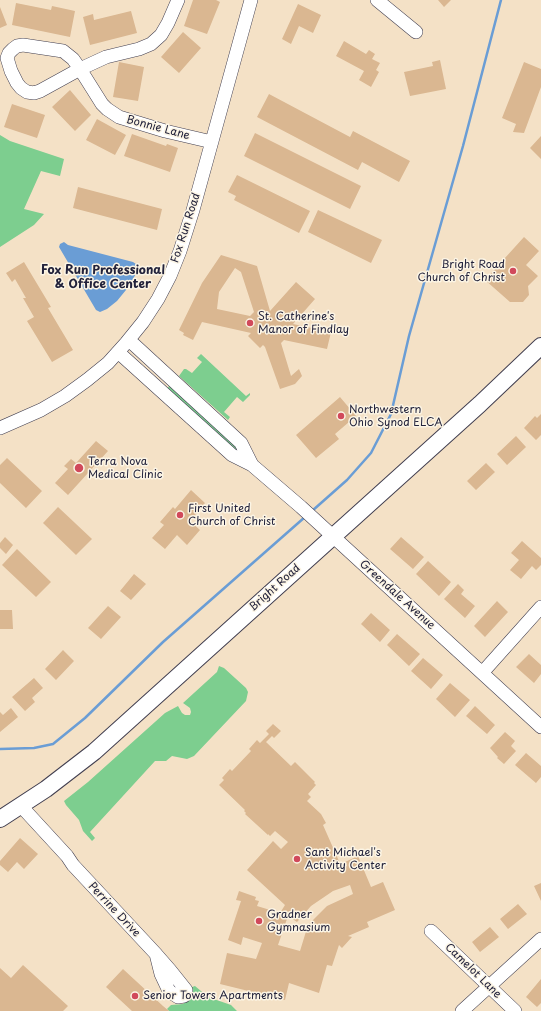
<!DOCTYPE html>
<html>
<head>
<meta charset="utf-8">
<style>
	body { margin:0 }
	canvas { display:block; background:#f4e1c6 }
</style>
</head>
<body>
<canvas width="541" height="1011"></canvas>
<script>
const ctx = document.querySelector('canvas').getContext('2d');
ctx.lineJoin = 'round';
function fill(path, color) { ctx.fillStyle = color; ctx.fill(path, 'evenodd'); }
const shape = rows => new Path2D(rows.map(r => 'M' + r).join(''));
function trace(path, color, width, dash) { ctx.strokeStyle = color; ctx.lineWidth = width; ctx.lineCap = dash ? 'butt' : 'round'; ctx.setLineDash(dash || []); ctx.stroke(path); }
function label(font, color, halo, rows, align = 'center') {
  ctx.font = font + ' "Playpen Sans",sans-serif'; ctx.lineWidth = 3; ctx.setLineDash([]); ctx.textBaseline = 'middle'; ctx.strokeStyle = halo; ctx.fillStyle = color; for (const [text, x, y, turn = 0] of rows) {
    ctx.save(); ctx.translate(x, y); ctx.rotate((+turn || 0) * Math.PI / 180); ctx.textAlign = isNaN(turn) ? turn : align; if (halo) ctx.strokeText(text, 0, 0); ctx.fillText(text, 0, 0); ctx.restore();
  }
}
fill(shape([
	[0,135,10,141,64,159,60,176,41,171,24,209,44,214,34,225,0,247],
	[201,354,246,396,250,393,250,395,243,402,237,397,224,412,230,417,228,420,179,376,184,369,186,369,192,373,202,362,197,358],
	[169,386,171,386,238,447,237,452,166,391],
	[219,666,224,668,246,688,248,692,246,701,194,756,187,759,172,756,166,761,155,761,90,832,95,838,92,841,83,831,79,820,66,805,64,801,88,782,165,713,178,706,182,713,185,715,190,715,191,712,190,708,183,703,217,672],
	[195,986,208,997,231,1005,237,1011,169,1011,167,1009,171,1005,183,1004,190,997,192,987]
]), '#7dce8f');
fill(shape([
	[64,242,68,245,133,262,136,264,139,269,126,290,117,301,107,309,100,312,96,310,59,247,60,244]
]), '#6a9dd5');
trace(shape([
	[312,511,347,480,371,453,391,414,409,336,463,146,501,0],
	[0,749,34,748,53,744,85,718,163,642,305,517]
]), '#6a9dd5', 2.5);
fill(shape([
	[193,0,216,0,220,2,207,34,184,26],
	[438,0,451,0,444,7],
	[16,3,51,10,52,6,75,11,70,37,12,25],
	[298,4,321,15,313,33,299,26,291,44,282,39],
	[0,7,7,25,0,28],
	[131,11,137,33,90,45,83,17,93,14,94,20],
	[183,32,201,48,179,73,161,57],
	[344,41,366,54,369,50,375,54,372,59,380,63,376,70,379,72,371,87,359,80,364,71,336,56],
	[440,60,446,89,410,96,404,72,433,66,432,62],
	[119,62,144,67,138,101,113,97],
	[524,62,541,69,541,87,524,133,513,132,516,124,502,118],
	[70,90,91,115,75,131,52,107],
	[269,94,350,137,353,131,410,161,399,182,362,162,358,170,257,117],
	[12,104,45,115,37,138,4,127],
	[97,119,126,135,115,155,86,140],
	[255,133,361,186,350,209,244,156],
	[132,134,166,146,167,144,178,148,170,172,124,156],
	[541,136,541,159,530,148],
	[237,175,310,211,299,233,234,200,236,196,228,192],
	[78,187,162,209,157,230,73,208],
	[318,210,382,240,371,263,308,232],
	[524,237,539,251,526,265,538,276,528,286,529,295,523,302,510,302,485,280],
	[221,255,257,266,270,311,296,282,315,299,293,324,331,332,327,349,284,340,281,343,291,376,299,369,302,376,295,384,280,389,265,347,263,345,260,348,248,336,251,333,202,322,193,340,183,335,184,333,179,330,202,283],
	[235,268,241,272,254,312,250,316,217,309,219,292],
	[24,262,51,307,48,308,73,350,52,362,27,321,34,317,23,298,26,298,15,279,12,282,6,273],
	[340,397,356,416,335,434,339,439,316,458,296,435],
	[541,414,541,435,536,440,524,428,535,416,537,418],
	[516,436,526,447,507,465,497,454],
	[96,441,108,451,68,495,55,483,68,469,64,466,71,459,76,463],
	[7,458,42,491,26,508,0,483,0,465],
	[486,463,495,472,476,490,467,481],
	[191,490,205,503,190,521,200,530,187,545,177,535,165,549,152,538,164,525,160,522,173,507,175,509],
	[58,507,92,539,76,555,43,523],
	[5,537,13,545,6,554,0,548,0,543],
	[401,537,424,557,413,569,390,549],
	[522,541,541,558,541,565,536,570,532,566,521,579,510,570,519,560,511,553],
	[17,549,51,582,36,597,2,565],
	[428,561,451,582,439,596,416,574],
	[134,574,146,584,131,600,120,591],
	[458,584,464,590,461,594,475,606,465,618,444,599],
	[497,601,508,612,485,637,474,626],
	[108,606,121,617,101,639,88,628],
	[0,610,12,610,13,629,0,629],
	[371,613,390,630,380,642,361,624],
	[397,634,420,654,409,666,387,645],
	[63,650,74,661,56,680,45,669],
	[529,654,541,665,541,674,534,683,516,667],
	[423,658,443,675,431,689,411,671],
	[34,678,43,688,32,698,35,702,25,711,12,697],
	[450,683,470,700,455,717,436,699],
	[475,706,495,725,487,734,466,716],
	[11,708,18,717,0,732,0,712,3,715],
	[273,724,281,731,274,738,272,736,266,742,291,766,295,762,315,782,314,783,316,785,308,794,311,797,307,801,321,814,326,823,323,825,342,868,347,866,345,862,358,856,371,887,383,882,395,910,367,922,369,927,348,936,352,937,342,948,339,945,332,966,327,965,319,993,289,983,285,1000,220,984,227,953,256,959,262,943,243,937,241,945,228,940,241,901,236,900,239,891,256,897,255,900,259,901,257,906,280,913,285,905,247,870,273,841,281,849,288,842,275,831,270,836,268,834,268,835,245,814,246,813,244,811,245,810,219,785,224,780,222,778,230,769,232,771,251,751,249,749,257,740,260,743,269,734,266,731],
	[350,885,353,894,327,906,308,925,300,951,278,945,288,916,297,922,311,906,333,891],
	[505,732,515,741,511,746,516,751,504,764,497,758,498,757,490,748],
	[526,753,541,766,541,777,536,783,515,765],
	[20,838,38,854,24,869,17,862,8,872,0,865,0,861],
	[541,883,541,901,534,886],
	[518,904,527,914,508,929,500,919],
	[490,927,499,937,480,952,472,942],
	[23,965,68,1006,63,1011,0,1011,0,968,11,978],
	[123,969,163,1006,169,1011,132,1011,106,987],
	[541,979,541,1003,537,1007,526,997]
]), '#dab791');
const minor = shape([
	[178,0,168,23,161,35,151,44,139,49,106,57,80,69,102,104,107,109,119,117,165,131,212,142],
	[377,0,416,32],
	[23,45,63,51,73,59,80,69,40,91,34,93,27,92,21,88,17,83,11,71,7,58,9,53,13,49,17,46,23,45],
	[129,340,241,443,252,465],
	[118,352,232,455,252,465,301,507,541,727],
	[0,428,41,410,65,396,87,380,108,363,126,343,143,322,158,299,170,276,180,251,193,210,251,0],
	[482,673,541,607],
	[21,806,67,856,73,865,156,954,170,970,186,990,184,996,178,997,169,991,161,974,156,954],
	[431,931,515,1011],
	[462,1011,541,939]
]);
const major = shape([
	[0,819,46,789,94,752,480,404,541,346]
]);
trace(minor, '#423f50', 14);
trace(major, '#423f50', 18);
trace(minor, '#fff', 13);
trace(major, '#fff', 16);
for (const [x, y, r, color] of [
	[513,271,4,"#d1495b"],
	[250,323,4,"#d1495b"],
	[341,416,4,"#d1495b"],
	[79,468,5,"#d1495b"],
	[180,515,4,"#d1495b"],
	[297,859,4,"#d1495b"],
	[259,921,4,"#d1495b"],
	[135,996,4,"#d1495b"]
]) { const dot = new Path2D(); dot.arc(x, y, r, 0, 2 * Math.PI); ctx.fillStyle = color; ctx.fill(dot); trace(dot, '#fcf5e5', 1.5); }
label('11px', '#22223b', '#fcf5e5', [
	["Bonnie Lane",158,128,15],
	["Fox Run Road",186,228,-72],
	["Bright Road",275,588,-42],
	["Greendale Avenue",397,595,42],
	["Perrine Drive",114,910,47],
	["Camelot Lane",473,971,44]
]);
label('11px', '#22223b', '#fcf5e5', [
	["Bright Road",505,265,"right"],
	["Church of Christ",505,278,"right"],
	["St. Catherine's",258,317],
	["Manor of Findlay",258,330],
	["Northwestern",349,410],
	["Ohio Synod ELCA",349,423],
	["Terra Nova",88,462],
	["Medical Clinic",88,475],
	["First United",188,509],
	["Church of Christ",188,522],
	["Sant Michael's",305,853],
	["Activity Center",305,866],
	["Gradner",267,915],
	["Gymnasium",267,928],
	["Senior Towers Apartments",143,996]
], 'left');
label('bold 12px', '#22223b', '#fcf5e5', [
	["Fox Run Professional",103,271],
	["& Office Center",103,285]
]);
</script>
</body>
</html>
